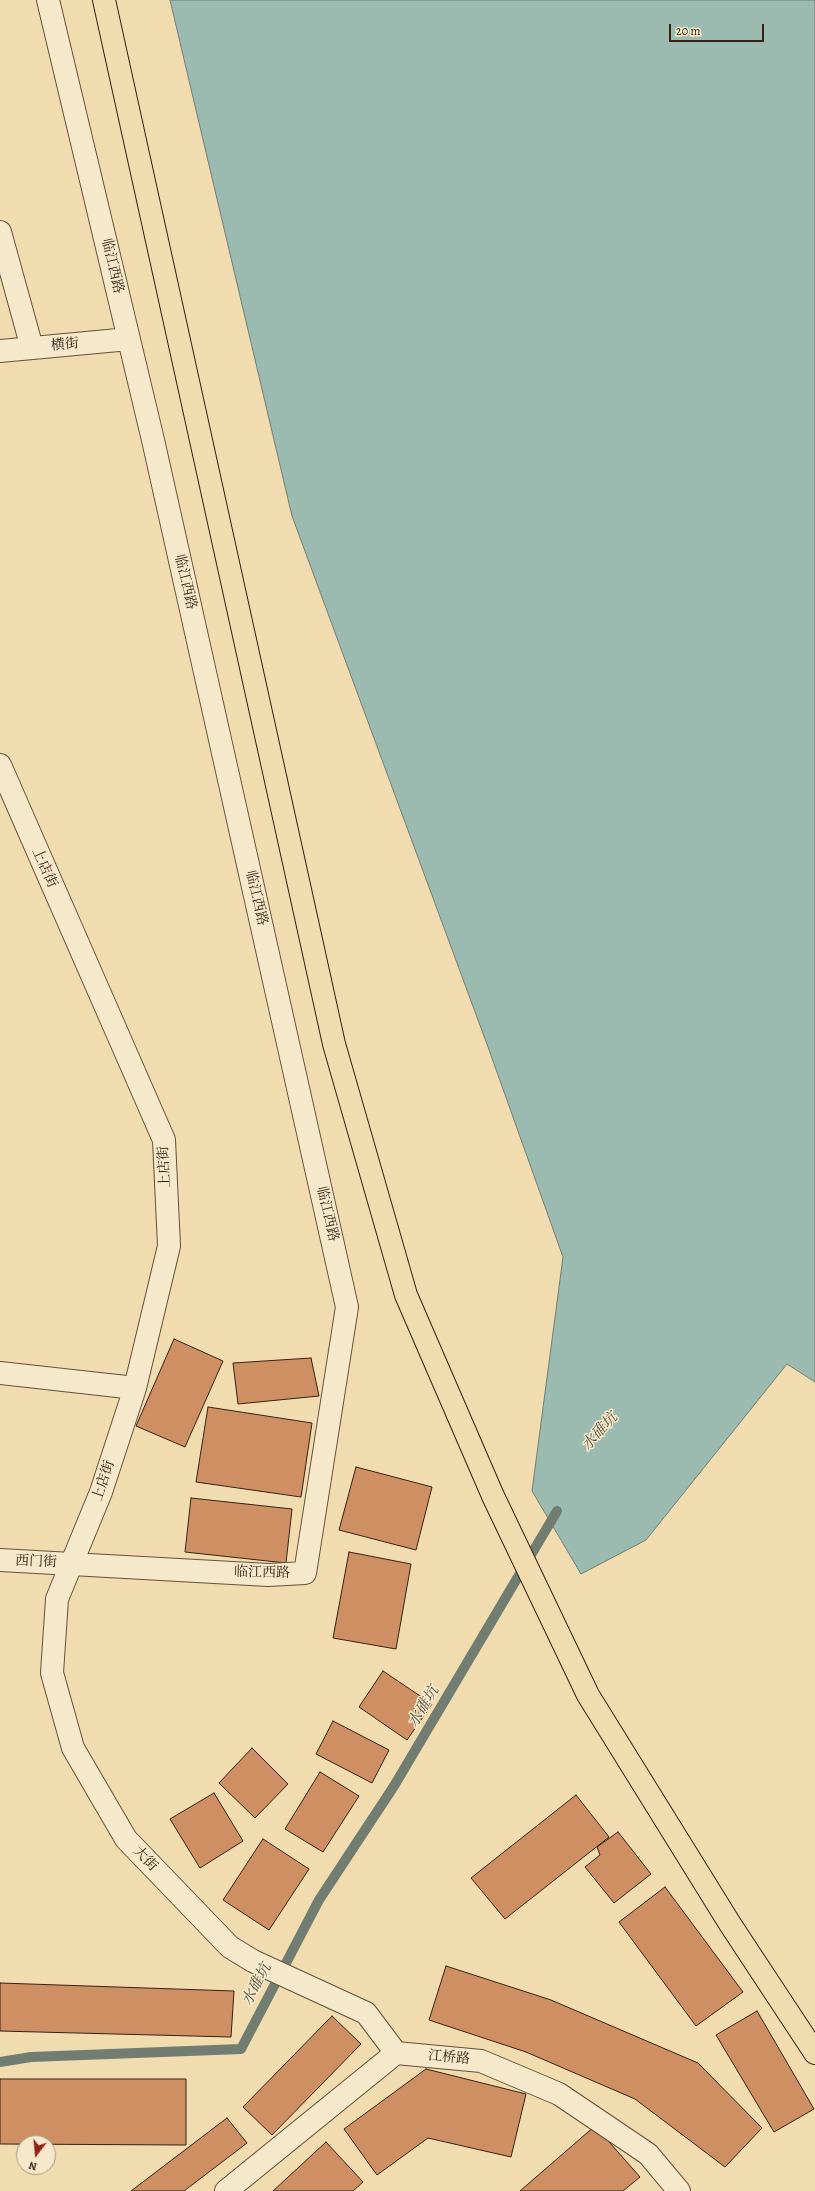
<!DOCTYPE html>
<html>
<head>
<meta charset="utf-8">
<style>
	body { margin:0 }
	#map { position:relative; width:815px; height:2191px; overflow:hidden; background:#f0dcaf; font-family:Alegreya,serif }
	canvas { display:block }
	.north { position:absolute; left:16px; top:2135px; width:40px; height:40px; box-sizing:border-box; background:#f5e8cb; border:1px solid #a89881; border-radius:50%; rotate:196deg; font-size:11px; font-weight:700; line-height:16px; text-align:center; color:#352113 }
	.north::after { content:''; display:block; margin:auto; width:14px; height:18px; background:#8f2418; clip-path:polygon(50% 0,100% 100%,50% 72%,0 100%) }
	.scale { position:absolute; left:669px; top:24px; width:95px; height:18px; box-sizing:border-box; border:2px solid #352113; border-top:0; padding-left:5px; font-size:12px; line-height:14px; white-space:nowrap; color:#352113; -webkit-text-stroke:3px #f5e8cb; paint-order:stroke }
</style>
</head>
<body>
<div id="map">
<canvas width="815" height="2191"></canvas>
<div class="north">N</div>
<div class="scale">20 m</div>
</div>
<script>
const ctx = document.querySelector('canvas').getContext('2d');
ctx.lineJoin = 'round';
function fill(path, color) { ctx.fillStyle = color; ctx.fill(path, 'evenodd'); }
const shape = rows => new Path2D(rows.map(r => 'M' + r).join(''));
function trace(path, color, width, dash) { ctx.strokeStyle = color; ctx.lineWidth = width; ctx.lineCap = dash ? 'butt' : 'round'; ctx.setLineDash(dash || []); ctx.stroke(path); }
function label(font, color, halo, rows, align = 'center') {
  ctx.font = font + ' Alegreya,"Noto Serif SC",serif'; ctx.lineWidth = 3; ctx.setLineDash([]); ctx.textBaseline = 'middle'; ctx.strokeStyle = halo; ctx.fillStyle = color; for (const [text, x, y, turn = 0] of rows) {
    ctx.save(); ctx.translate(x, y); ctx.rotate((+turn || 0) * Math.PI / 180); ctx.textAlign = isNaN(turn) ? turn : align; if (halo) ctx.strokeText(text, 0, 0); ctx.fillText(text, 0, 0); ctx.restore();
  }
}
const water = shape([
	[170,0,815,0,815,1382,787,1364,646,1540,581,1574,532,1491,563,1257,488,1047,292,516,170,0]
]);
fill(water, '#9bbab0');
trace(water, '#727d71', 1);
trace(shape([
	[0,2062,31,2057,241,2049,319,1900,394,1786,557,1511]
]), '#727d71', 10);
const building = shape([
	[174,1339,223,1361,185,1447,136,1426,174,1339],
	[311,1358,319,1396,238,1404,233,1363,311,1358],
	[208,1407,312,1423,301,1497,196,1482,208,1407],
	[356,1467,432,1487,416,1550,339,1530,356,1467],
	[191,1498,292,1509,286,1563,185,1552,191,1498],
	[349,1552,411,1564,396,1649,333,1638,349,1552],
	[383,1671,432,1704,407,1740,359,1707,383,1671],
	[333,1721,389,1750,372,1783,316,1754,333,1721],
	[252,1748,288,1784,255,1818,219,1783,252,1748],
	[320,1772,359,1796,323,1852,285,1829,320,1772],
	[214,1793,243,1841,200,1868,170,1819,214,1793],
	[576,1795,609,1837,505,1919,471,1878,576,1795],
	[618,1832,651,1874,614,1903,585,1867,600,1855,597,1847,618,1832],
	[263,1839,309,1869,269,1930,223,1900,263,1839],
	[665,1887,743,1992,696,2026,619,1922,665,1887],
	[446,1966,551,2000,698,2063,762,2128,725,2167,635,2099,526,2052,429,2020,446,1966],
	[0,1983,234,1991,231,2037,0,2031,0,1983],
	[757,2011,814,2109,774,2132,716,2035,757,2011],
	[332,2016,361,2044,272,2135,243,2107,332,2016],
	[426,2069,526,2094,511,2157,428,2138,377,2175,344,2129,426,2069],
	[0,2079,186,2079,186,2145,0,2144,0,2079],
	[227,2118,247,2143,184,2191,131,2191,227,2118],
	[595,2126,640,2177,623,2191,520,2191,595,2126],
	[326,2142,363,2182,353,2191,273,2191,326,2142]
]);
fill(building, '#ce9063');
trace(building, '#352113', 1);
const minor = shape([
	[0,232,32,348],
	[0,351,129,339],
	[0,765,164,1140,169,1246,135,1388,101,1492,57,1599,52,1673,73,1748,126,1839,230,1947,253,1961,366,2013,396,2053],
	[0,1373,135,1388],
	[0,1560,268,1575,305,1573,347,1307,153,440,48,0],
	[226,2191,396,2053,481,2061,559,2094,648,2154,679,2191]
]);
const major = shape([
	[104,0,334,1044,406,1295,493,1496,588,1695,730,1924,815,2053]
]);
trace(minor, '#64503a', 24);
trace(major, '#352113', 24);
trace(minor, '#f5e8cb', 22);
trace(major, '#f0dcaf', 22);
label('14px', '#352113', '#f5e8cb', [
	["临江西路",112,266,77],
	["横街",65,345,-5],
	["临江西路",185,582,77],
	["上店街",44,868,66],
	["临江西路",256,898,77],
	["上店街",165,1167,-93],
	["临江西路",327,1214,77],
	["上店街",104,1481,-71],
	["西门街",36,1562,2],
	["临江西路",262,1573,1],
	["大街",145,1859,46],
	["江桥路",449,2058,5]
]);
label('italic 15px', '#544f42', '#f5e8cb', [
	["水碓坑",600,1432,-48],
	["水碓坑",424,1707,-59],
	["水碓坑",257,1985,-62]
]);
</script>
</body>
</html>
